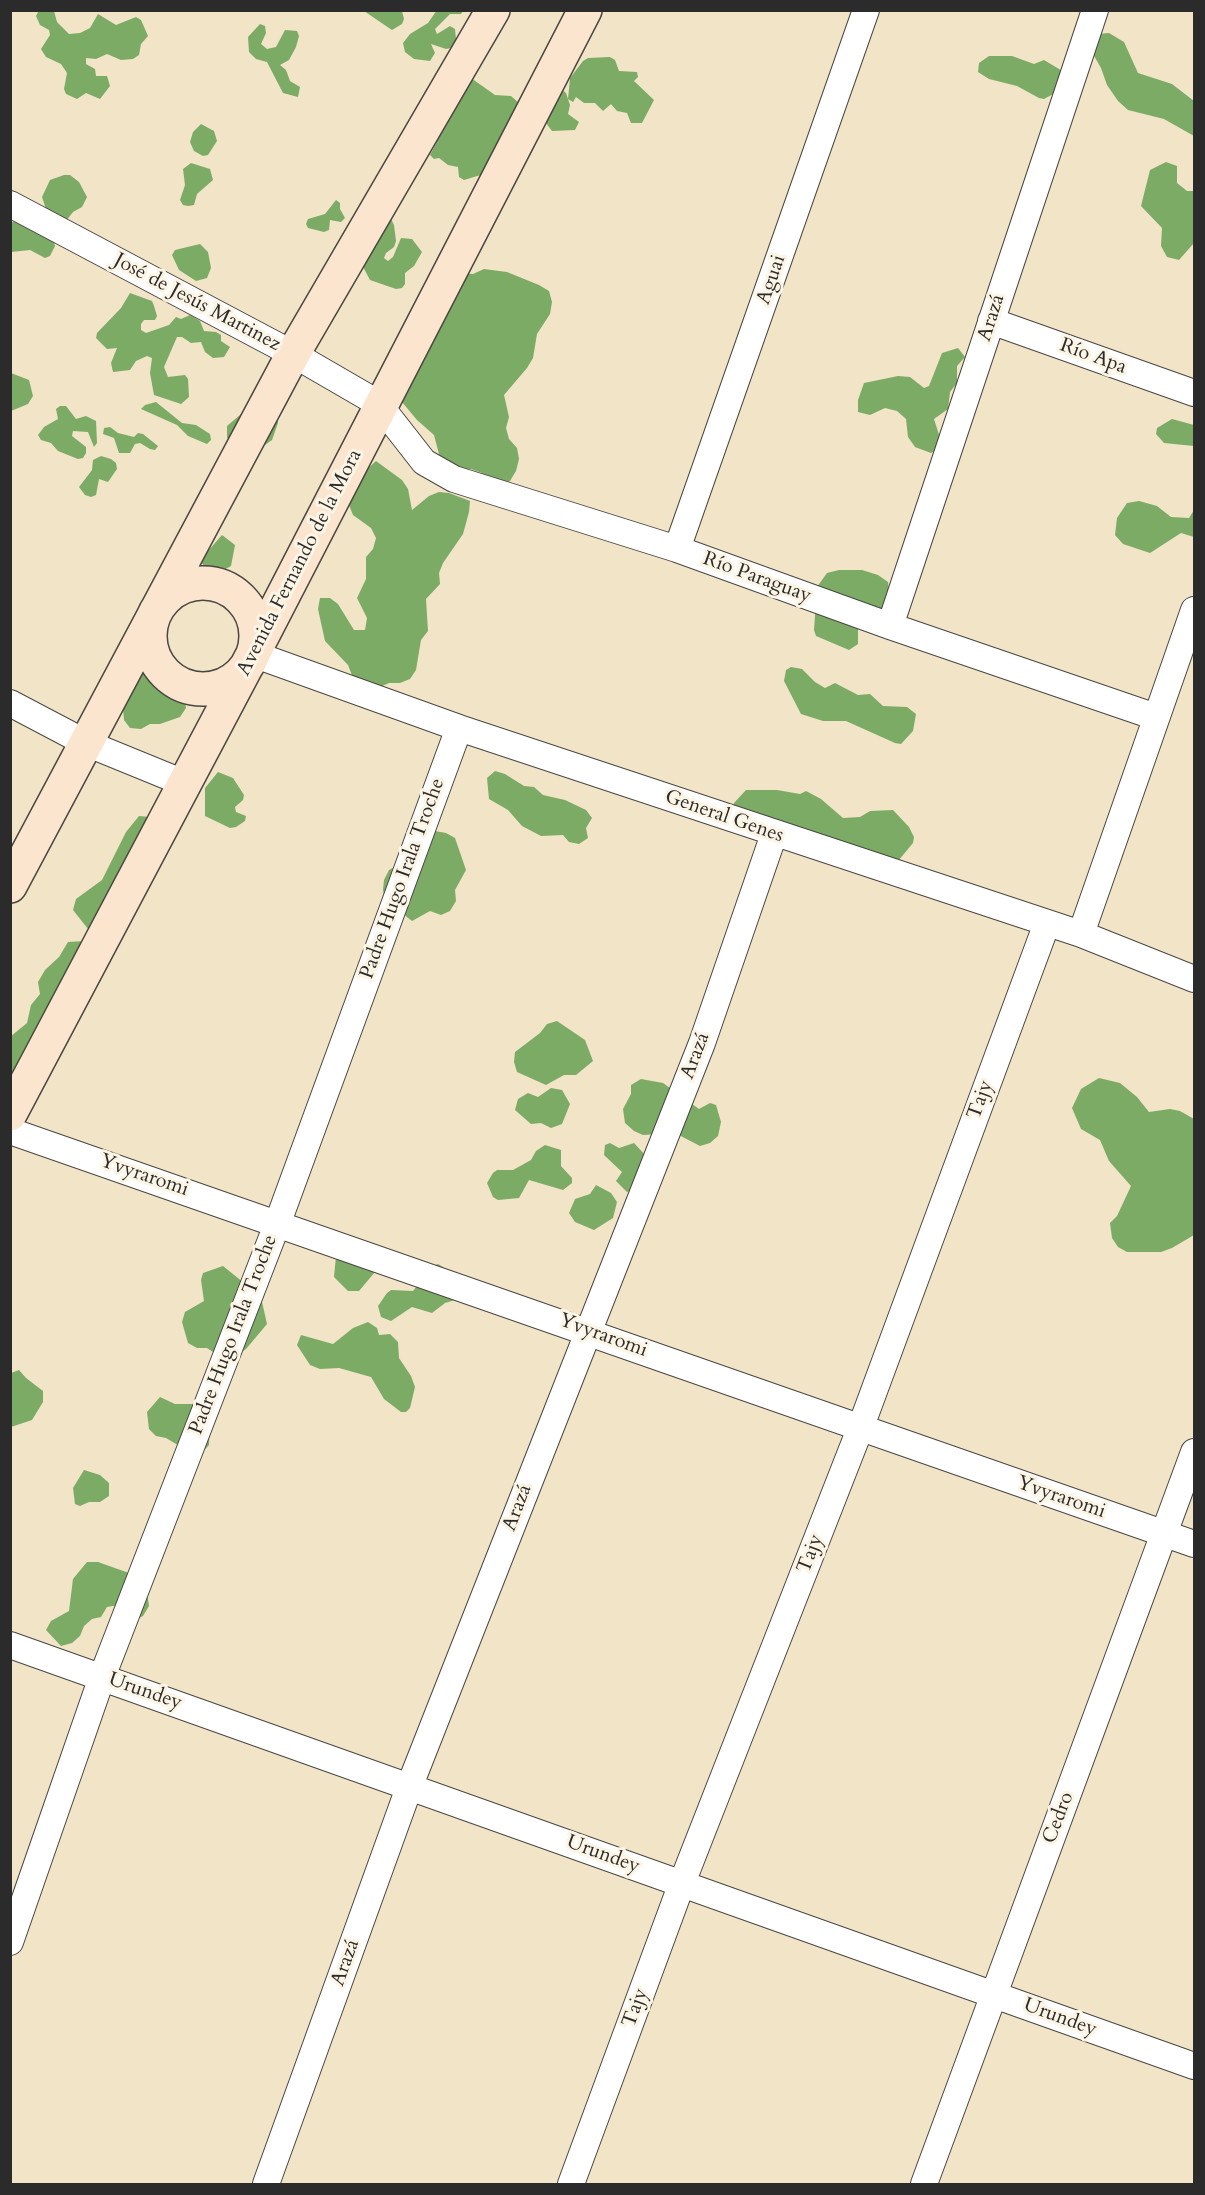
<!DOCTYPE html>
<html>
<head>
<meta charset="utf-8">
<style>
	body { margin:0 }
	#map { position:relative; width:1205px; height:2195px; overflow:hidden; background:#f1e4c7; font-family:Cardo,serif }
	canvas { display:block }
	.frame { position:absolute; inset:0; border:12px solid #2b2b2b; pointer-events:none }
</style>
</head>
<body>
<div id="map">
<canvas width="1205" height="2195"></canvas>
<div class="frame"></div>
</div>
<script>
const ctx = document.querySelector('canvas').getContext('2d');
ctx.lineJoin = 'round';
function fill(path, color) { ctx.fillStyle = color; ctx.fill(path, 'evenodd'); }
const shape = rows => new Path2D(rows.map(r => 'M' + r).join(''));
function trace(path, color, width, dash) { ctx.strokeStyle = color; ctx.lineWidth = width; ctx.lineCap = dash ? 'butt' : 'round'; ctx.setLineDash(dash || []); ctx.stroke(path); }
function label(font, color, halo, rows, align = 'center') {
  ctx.font = font + ' Cardo,serif'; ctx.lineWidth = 6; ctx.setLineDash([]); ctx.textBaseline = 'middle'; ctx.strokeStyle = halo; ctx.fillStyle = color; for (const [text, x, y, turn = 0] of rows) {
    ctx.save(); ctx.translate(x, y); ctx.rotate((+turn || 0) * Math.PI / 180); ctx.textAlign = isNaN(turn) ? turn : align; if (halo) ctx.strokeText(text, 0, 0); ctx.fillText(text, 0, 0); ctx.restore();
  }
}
fill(shape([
	[39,10,54,11,57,22,69,34,80,33,90,28,98,14,116,25,136,17,141,20,148,36,141,44,139,55,133,59,121,60,107,54,96,59,86,58,86,64,95,69,96,76,107,76,110,86,100,99,86,93,77,99,66,94,64,89,67,73,61,64,46,57,41,49,50,35,49,30,40,25,36,16],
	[437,10,463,11,461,14,450,14,435,29,437,34,450,26,455,29,456,39,451,48,446,49,431,44,435,53,430,61,414,59,405,52,403,43,410,34,428,23],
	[364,11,402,11,404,19,402,24,392,30],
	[260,24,265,26,266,33,261,44,267,49,276,47,285,30,297,31,299,36,296,47,289,60,280,65,286,70,290,81,300,87,298,97,283,93,267,62,256,59,249,52,248,37],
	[1109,33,1124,42,1138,73,1172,84,1194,101,1194,136,1164,119,1128,110,1118,101,1107,85,1101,68,1093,54,1098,34],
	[989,56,1012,56,1034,64,1044,60,1064,72,1055,93,1044,99,1039,98,1017,86,989,79,978,72,979,63],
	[610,57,615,60,619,71,637,72,638,77,634,81,654,100,642,123,631,123,627,113,617,111,611,104,603,111,595,103,584,103,576,97,573,102,568,99,570,78,583,61,588,58],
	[471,78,495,95,511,96,519,103,484,174,464,180,459,177,458,167,448,165,439,158,434,159,430,155,437,142,437,137],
	[560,88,566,93,570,105,568,114,579,122,575,130,552,131,546,123],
	[201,124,214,131,217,141,208,155,203,156,194,151,190,142,193,132],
	[1166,162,1177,166,1177,183,1187,191,1194,191,1194,243,1179,260,1167,257,1161,246,1162,228,1141,206,1150,170],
	[191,163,210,169,213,180,197,194,194,205,188,206,183,205,180,200,185,185,183,169],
	[64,175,70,175,79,182,87,197,82,207,73,212,66,221,47,212,42,197,50,180],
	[336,200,340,203,340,209,345,218,341,222,330,220,329,230,324,232,308,228,306,224,308,219,325,214],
	[26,215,51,231,55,246,50,256,45,258,30,250,11,252,11,223],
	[389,215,394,225,396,241,394,247,386,253,384,258,388,261,393,257,401,238,412,239,422,252,414,266,405,273,405,284,402,288,396,289,370,280,362,265],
	[200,244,208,252,211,268,207,278,196,281,179,270,172,255,175,250],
	[484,269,507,272,539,285,549,291,552,302,550,314,537,334,533,358,527,368,504,395,509,417,506,428,509,439,517,448,519,459,516,471,510,481,501,486,489,482,482,473,471,469,459,471,440,458,434,435,417,420,402,402,407,381,461,273,473,274],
	[130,293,152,301,154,306,157,316,155,320,144,320,141,324,141,330,146,333,169,325,176,317,181,319,190,315,200,321,204,331,216,332,221,335,221,341,230,347,224,357,213,358,205,352,201,342,191,343,182,337,177,337,164,367,168,377,185,375,188,379,189,397,181,404,154,395,150,373,152,358,147,356,136,361,130,370,113,372,111,363,117,348,107,349,96,338,97,333,121,308],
	[958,348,965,357,957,366,957,383,950,392,948,409,934,419,941,441,936,450,931,453,915,447,908,437,906,419,897,411,885,408,870,415,858,412,858,400,864,383,898,376,910,377,924,388,929,386,942,353],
	[11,373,29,380,33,396,28,404,11,411],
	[156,402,182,423,196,425,210,434,211,440,207,444,188,436,177,425,141,409,145,405],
	[60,406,66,406,76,419,86,416,96,421,97,443,94,447,88,432,73,431,72,436,86,447,86,453,83,458,78,459,58,451,51,443,41,440,38,435,44,427,58,419,56,409],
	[247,409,277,417,278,423,272,440,259,449,258,455,253,458,229,442,227,437,227,426],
	[1172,419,1194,425,1194,446,1164,443,1156,434,1157,428],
	[110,427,118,433,134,437,138,433,143,434,158,446,155,450,150,449,140,443,135,444,130,453,119,453,114,438,103,434,104,428],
	[101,456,111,459,116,463,117,469,108,482,99,479,96,495,91,497,85,495,79,487,92,470,93,460],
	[376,461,402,480,408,489,412,510,429,496,439,492,449,493,470,501,469,512,463,534,443,563,439,573,440,584,426,599,428,631,421,640,416,670,410,679,400,683,389,683,360,696,348,665,325,641,318,609,320,598,330,598,338,604,354,630,365,630,367,618,357,598,366,579,366,557,373,549,376,538,371,528,353,515,349,505,353,482],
	[1139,501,1157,506,1171,517,1189,518,1194,510,1194,537,1181,533,1150,553,1123,544,1115,535,1117,518,1127,503],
	[222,535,235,545,231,566,222,571,206,569,200,560],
	[839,570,862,570,878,575,888,582,889,593,885,610,858,626,858,644,849,650,816,636,814,630,817,587,827,573],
	[791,667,802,669,815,682,825,688,835,683,858,695,870,694,883,706,907,707,916,714,913,731,901,744,895,743,846,721,823,721,801,714,784,681,786,670],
	[138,673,150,673,172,696,184,696,186,708,180,717,160,724,150,724,141,729,130,728,124,720,122,698],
	[495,771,505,774,524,786,534,787,543,795,565,800,586,810,592,818,586,828,588,838,579,844,569,842,563,835,541,836,522,826,508,810,489,799,487,778],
	[218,772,233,778,244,795,243,800,235,807,236,812,246,816,245,821,236,827,230,828,205,816,205,788],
	[746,790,777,790,800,794,806,791,821,799,843,818,860,817,870,811,893,810,909,827,914,837,913,843,884,878,873,880,733,809,734,803],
	[139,816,150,817,92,934,73,910,76,899,102,880,126,832],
	[413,827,446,833,455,838,466,870,455,890,456,901,450,911,441,915,430,911,412,921,385,900,383,890,384,880,389,870,398,865,406,835],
	[85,941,11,1085,10,1037,27,1023,31,1005,40,994,38,982,45,970,59,957,68,942],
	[557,1021,585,1040,593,1061,576,1075,564,1075,546,1085,517,1072,514,1062,515,1052,540,1033,547,1024],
	[1099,1078,1120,1083,1137,1097,1149,1112,1170,1109,1180,1111,1194,1119,1194,1235,1172,1248,1161,1252,1127,1252,1118,1247,1112,1238,1110,1223,1117,1216,1131,1186,1109,1161,1100,1140,1081,1129,1072,1108,1081,1089],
	[641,1079,663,1083,699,1109,710,1103,716,1105,721,1122,718,1136,710,1143,700,1146,675,1133,643,1135,634,1131,625,1123,623,1109,631,1094,631,1085],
	[551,1088,562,1090,570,1104,562,1124,551,1128,541,1123,531,1124,515,1110,518,1099,528,1093,538,1097],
	[610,1143,619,1148,634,1143,646,1156,633,1190,627,1192,616,1181,622,1172,604,1155,605,1145],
	[545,1145,561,1150,561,1166,572,1178,572,1183,563,1190,529,1180,519,1198,498,1200,493,1197,487,1183,493,1173,497,1170,513,1170,531,1160,536,1151],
	[596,1185,611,1193,617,1202,613,1218,594,1230,575,1222,569,1213,575,1199,590,1194],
	[336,1256,380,1266,359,1291,348,1291,334,1277],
	[438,1264,451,1272,455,1300,445,1303,432,1313,412,1307,391,1321,381,1317,378,1306,387,1293,391,1290,413,1291,433,1266],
	[223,1266,249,1287,262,1302,267,1324,246,1349,236,1356,216,1354,207,1348,197,1348,188,1343,182,1322,185,1312,204,1301,201,1280,203,1273],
	[368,1322,377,1328,379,1335,390,1334,398,1342,399,1358,411,1376,415,1387,410,1408,406,1412,401,1412,384,1399,371,1377,339,1368,320,1369,310,1365,297,1345,301,1335,333,1344,353,1328],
	[19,1370,26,1378,43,1391,43,1402,32,1420,11,1427,11,1373],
	[160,1397,175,1404,192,1404,210,1422,209,1445,198,1457,166,1438,156,1436,149,1429,147,1412],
	[84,1470,100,1475,109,1483,109,1496,100,1502,89,1502,80,1506,75,1504,73,1488],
	[87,1562,98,1562,129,1573,146,1584,149,1606,143,1616,133,1621,119,1605,107,1607,101,1617,92,1619,84,1626,80,1636,72,1643,61,1646,46,1630,51,1621,69,1611,73,1579]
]), '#7cab65');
const street = shape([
	[10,204,293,354,381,405],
	[991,321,1194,393],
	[381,407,424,462,454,479,677,549,890,626,1156,717],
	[677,549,866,10],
	[890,626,1095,10],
	[253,654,459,728,1081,934,1194,979],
	[10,703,86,743,184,783],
	[1081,934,1194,610],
	[10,1131,1194,1544],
	[10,1645,1194,2066],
	[10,1942,102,1677,278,1222,459,728],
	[266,2184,410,1785,702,1043,774,834],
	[571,2184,682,1883,860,1429,1047,923],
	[924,2184,1194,1452]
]);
const secondary = shape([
	'150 636a53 53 0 1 1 106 0a53 53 0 1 1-106 0Z',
	[10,886,293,354,493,10],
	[10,1114,253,654,585,10]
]);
trace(street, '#494742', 28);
trace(secondary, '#494742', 36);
trace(street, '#fff', 26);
trace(secondary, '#fce5cf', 33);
label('20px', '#2b2b2b', '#fcf5e5', [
	["Aguai",772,280,-71],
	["José de Jesús Martinez",197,303,28],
	["Arazá",992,318,-72],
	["Río Apa",1093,357,20],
	["Avenida Fernando de la Mora",300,563,-63],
	["Río Paraguay",757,578,20],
	["General Genes",724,817,19],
	["Padre Hugo Irala Troche",403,879,-70],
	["Arazá",696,1056,-69],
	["Tajy",981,1100,-70],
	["Yvyraromi",144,1176,19],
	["Padre Hugo Irala Troche",234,1335,-69],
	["Yvyraromi",603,1336,20],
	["Yvyraromi",1061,1498,19],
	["Arazá",518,1508,-69],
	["Tajy",811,1554,-69],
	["Urundey",145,1692,19],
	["Cedro",1059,1818,-69],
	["Urundey",603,1855,20],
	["Arazá",346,1963,-70],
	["Tajy",636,2008,-70],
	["Urundey",1060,2018,20]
]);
</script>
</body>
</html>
